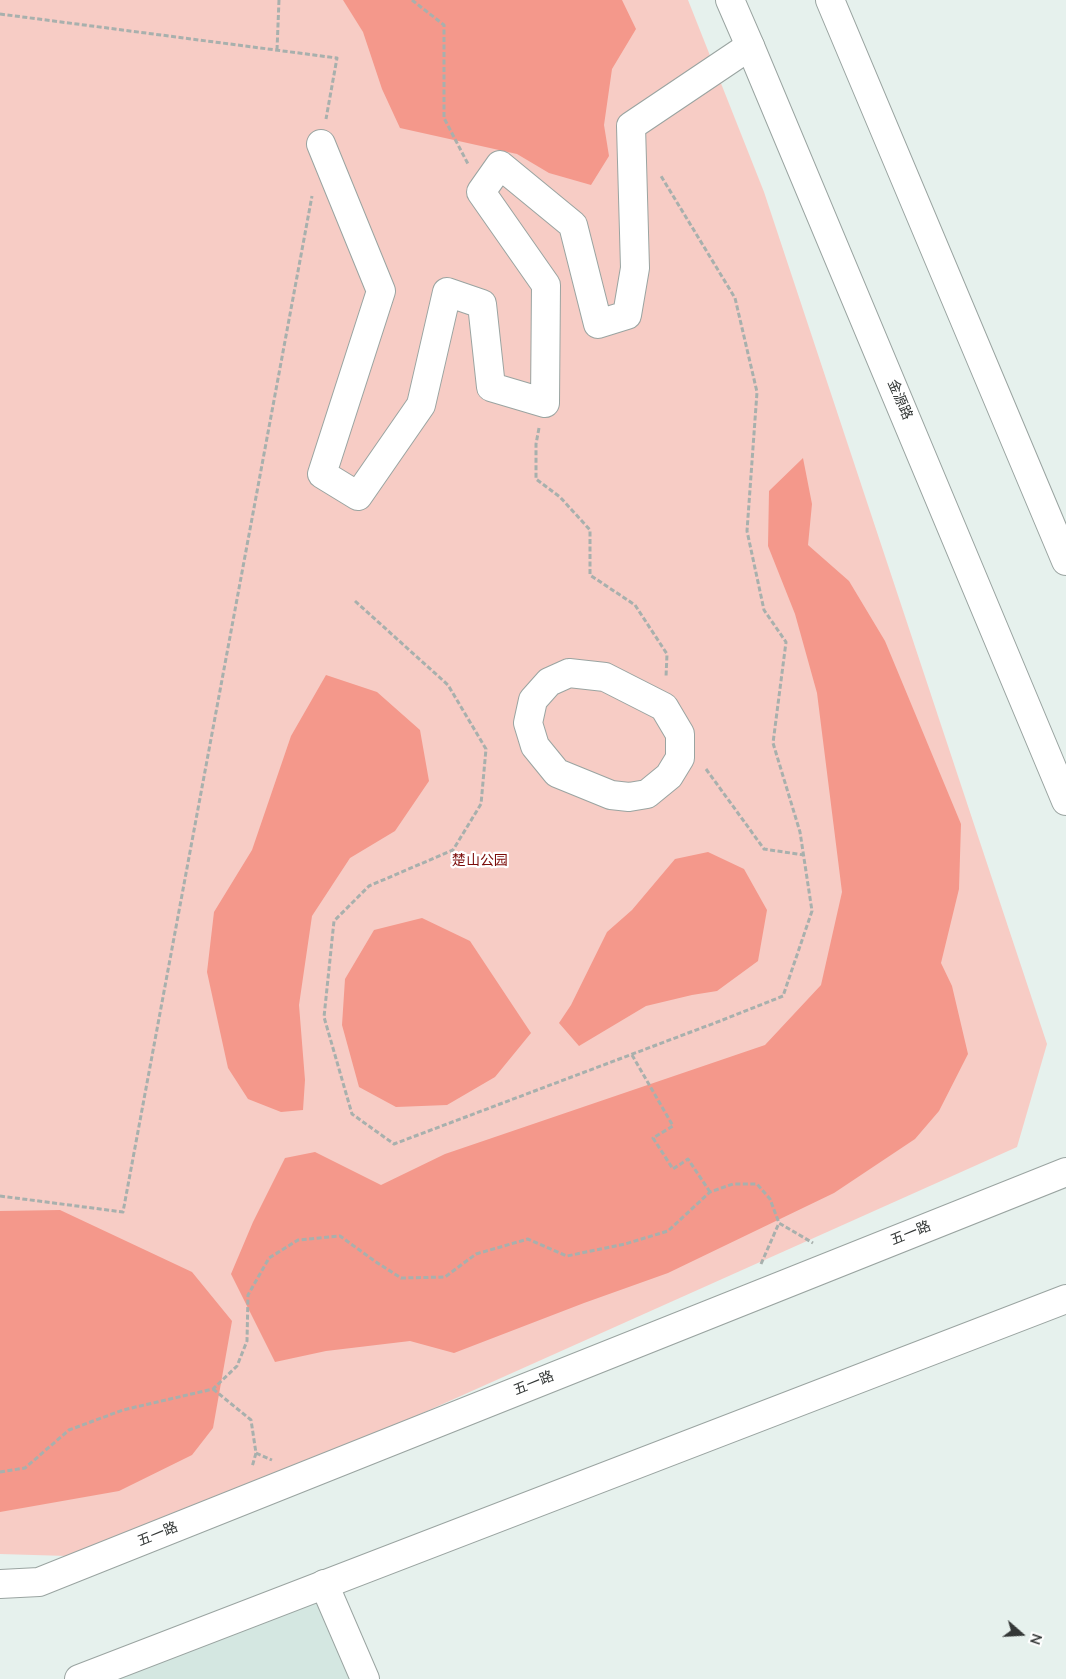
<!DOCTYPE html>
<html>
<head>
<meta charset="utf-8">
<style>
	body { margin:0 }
	#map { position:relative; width:1066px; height:1679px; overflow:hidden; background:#e6f1ed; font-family:"Nunito Sans",sans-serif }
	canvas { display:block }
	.north { position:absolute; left:996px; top:1609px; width:50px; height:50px; -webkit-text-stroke:4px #fff; paint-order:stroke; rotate:109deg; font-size:14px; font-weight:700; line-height:20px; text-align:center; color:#343837 }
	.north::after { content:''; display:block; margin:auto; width:18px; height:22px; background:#343837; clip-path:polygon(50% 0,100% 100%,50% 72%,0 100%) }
</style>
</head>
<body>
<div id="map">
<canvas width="1066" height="1679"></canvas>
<div class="north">N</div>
</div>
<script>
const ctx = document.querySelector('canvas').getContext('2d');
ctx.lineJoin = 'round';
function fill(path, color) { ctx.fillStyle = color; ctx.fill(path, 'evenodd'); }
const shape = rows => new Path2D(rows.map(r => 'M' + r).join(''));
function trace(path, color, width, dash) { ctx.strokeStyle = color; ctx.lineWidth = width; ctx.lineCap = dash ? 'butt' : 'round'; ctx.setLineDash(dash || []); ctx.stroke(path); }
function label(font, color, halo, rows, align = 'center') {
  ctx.font = font + ' "Nunito Sans","Noto Sans SC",sans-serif'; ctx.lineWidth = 4.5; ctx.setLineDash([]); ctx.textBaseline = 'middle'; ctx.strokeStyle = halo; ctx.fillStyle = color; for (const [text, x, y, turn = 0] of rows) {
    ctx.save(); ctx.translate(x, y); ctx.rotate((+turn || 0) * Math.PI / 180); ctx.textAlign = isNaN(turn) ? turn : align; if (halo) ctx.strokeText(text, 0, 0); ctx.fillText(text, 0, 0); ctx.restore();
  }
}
fill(shape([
	[324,1584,365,1679,79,1679]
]), '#d4e7e1');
fill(shape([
	[0,0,688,0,764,192,1047,1044,1017,1147,101,1557,0,1554]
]), '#f7ccc5');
fill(shape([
	[343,0,622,0,636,29,612,69,604,125,609,156,591,185,549,173,517,154,400,128,382,89,363,32],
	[803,458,812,504,808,545,849,581,885,641,961,824,959,889,941,963,952,986,968,1054,939,1111,915,1139,834,1193,668,1273,584,1303,454,1353,410,1341,326,1351,275,1362,231,1274,253,1222,285,1158,315,1152,381,1185,445,1154,765,1045,821,985,842,892,817,693,795,614,768,546,769,491],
	[326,675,377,692,420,730,429,781,395,831,350,858,312,916,299,1005,305,1080,303,1110,281,1112,248,1099,228,1068,207,972,214,912,252,850,291,736],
	[708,852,744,869,767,910,758,961,717,991,692,995,646,1006,579,1046,559,1023,571,1005,607,932,632,910,675,859],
	[422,918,470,941,531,1033,495,1077,447,1105,396,1107,359,1087,342,1025,345,979,374,930],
	[60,1210,192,1272,232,1321,213,1428,192,1455,119,1491,0,1512,0,1211]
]), '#f4988b');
const minor = shape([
	[321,144,381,291,322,474,358,496,421,405,447,292,482,304,491,387,545,403,546,285,481,192,500,165,573,225,598,324,627,315,635,268,631,126,750,46],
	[569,673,605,677,664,707,680,734,680,758,669,776,647,794,629,797,611,795,557,773,535,746,528,723,533,700,549,682,569,673],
	[324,1584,365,1679]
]);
const major = shape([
	[730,0,750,46,1066,801],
	[830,0,1066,561],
	[0,1584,39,1582,1066,1172],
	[79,1679,1066,1299]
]);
trace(minor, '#9aa4a1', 30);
trace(major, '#9aa4a1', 30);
trace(shape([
	[412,0,444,25,444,118,468,164],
	[0,14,337,58,326,119],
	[277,50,279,0],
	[539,428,536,444,536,479,560,497,590,530,590,575,635,605,667,654,666,677],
	[355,601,448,685,486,749,481,804,453,850,369,886,334,921,324,1017,352,1114,394,1144,720,1021,783,996,812,911,800,832,773,743,786,642,764,610,747,531,757,392,735,298,661,176],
	[706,769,764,849,804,855],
	[632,1055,673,1126,653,1138,673,1169,688,1159,710,1192],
	[0,1196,123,1212,312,196],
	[761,1264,779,1223],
	[213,1389,251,1420,256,1453,252,1467],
	[256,1453,272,1460],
	[0,1472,25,1468,69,1430,123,1410,213,1389,237,1366,247,1341,248,1295,269,1258,298,1240,340,1236,376,1262,401,1278,445,1277,476,1254,528,1239,567,1256,625,1244,668,1231,710,1192,733,1184,757,1184,770,1199,779,1223,813,1243]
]), '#a8b0ad', 3, [5, 2.5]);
trace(minor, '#fff', 28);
trace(major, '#fff', 28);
label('14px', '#343837', '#fff', [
	["金源路",899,400,67],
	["五一路",911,1234,-22],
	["五一路",534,1384,-22],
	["五一路",158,1535,-22]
]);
label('14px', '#7b0c09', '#fff', [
	["楚山公园",480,862]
]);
</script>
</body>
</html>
